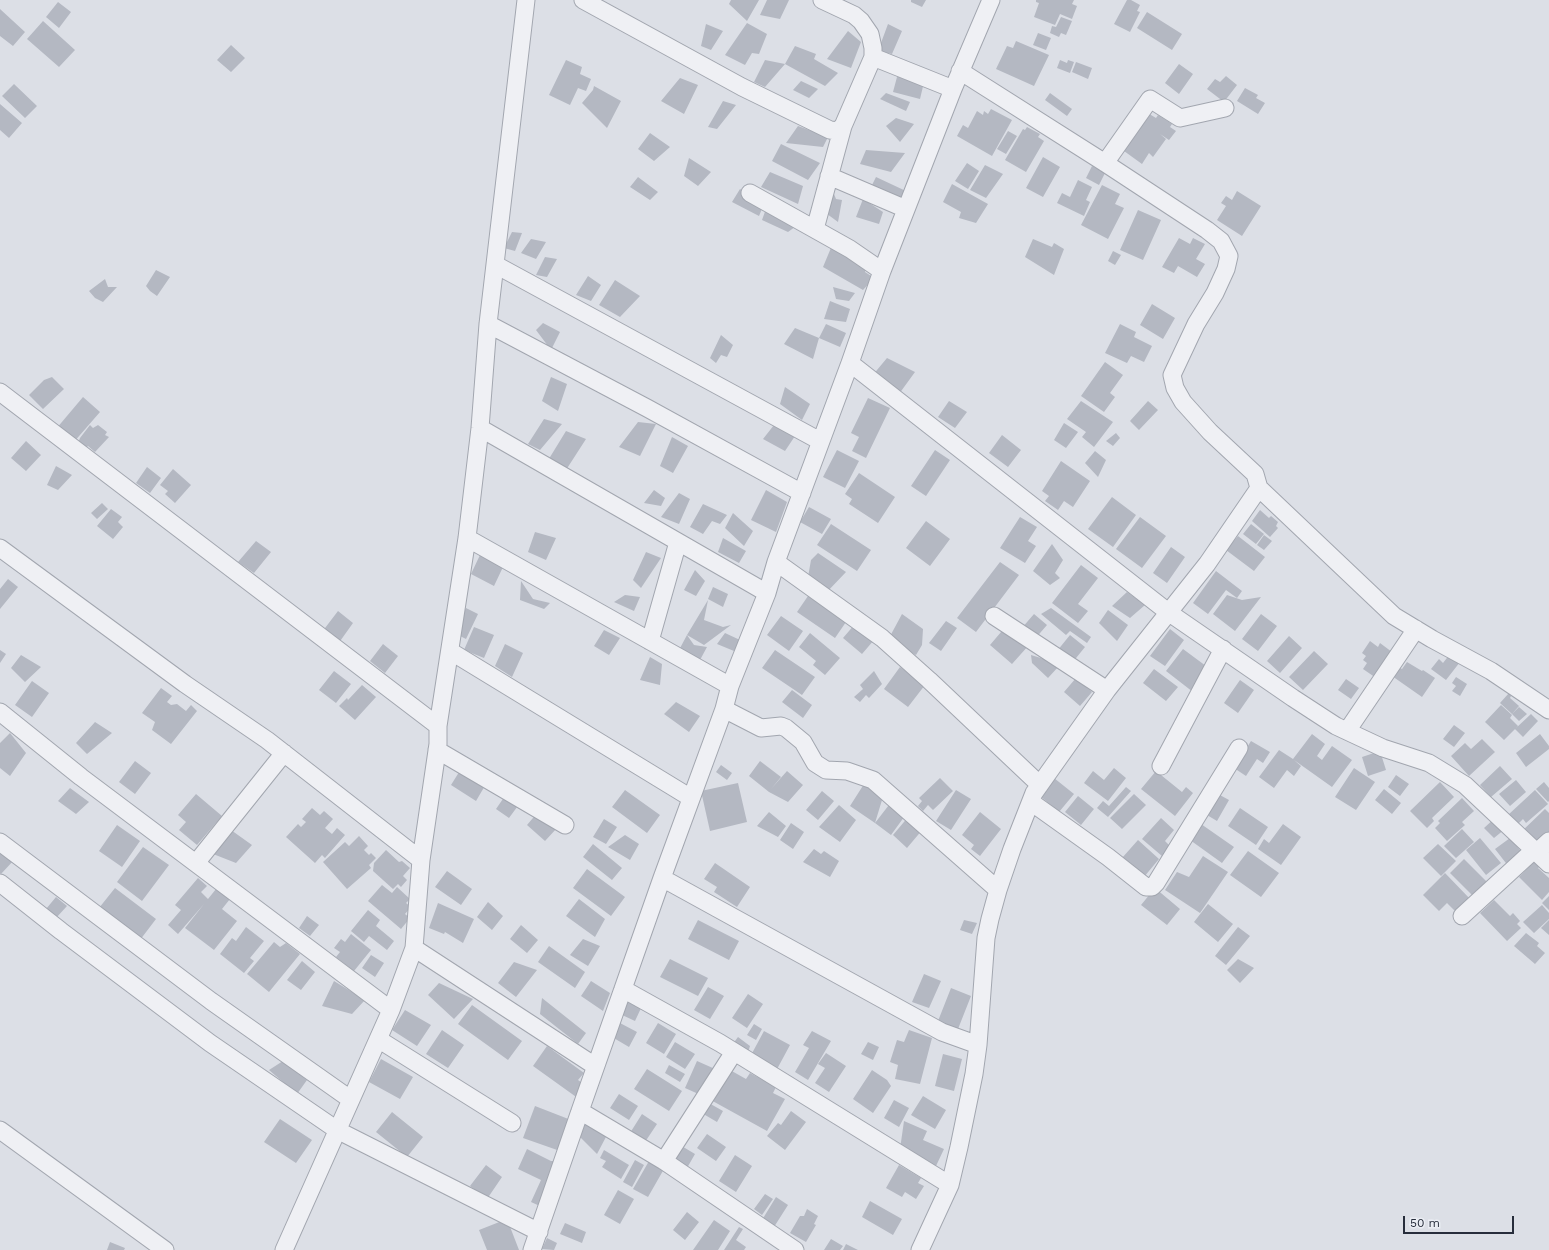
<!DOCTYPE html>
<html>
<head>
<meta charset="utf-8">
<style>
	body { margin:0 }
	#map { position:relative; width:1549px; height:1250px; overflow:hidden; background:#dcdfe6; font-family:"Work Sans",sans-serif }
	canvas { display:block }
	.scale { position:absolute; left:1403px; top:1216px; width:111px; height:18px; box-sizing:border-box; border:2px solid #272d3b; border-top:0; padding-left:5px; font-size:12px; line-height:14px; white-space:nowrap; color:#272d3b; -webkit-text-stroke:3px #ebeef4; paint-order:stroke }
</style>
</head>
<body>
<div id="map">
<canvas width="1549" height="1250"></canvas>
<div class="scale">50 m</div>
</div>
<script>
const ctx = document.querySelector('canvas').getContext('2d');
ctx.lineJoin = 'round';
function fill(path, color) { ctx.fillStyle = color; ctx.fill(path, 'evenodd'); }
const shape = rows => new Path2D(rows.map(r => 'M' + r).join(''));
function trace(path, color, width, dash) { ctx.strokeStyle = color; ctx.lineWidth = width; ctx.lineCap = dash ? 'butt' : 'round'; ctx.setLineDash(dash || []); ctx.stroke(path); }
fill(shape([
	[731,0,759,0,747,21,729,4],
	[767,0,789,0,780,19,760,15],
	[911,0,926,0,922,7,911,2],
	[1036,0,1074,0,1072,4,1077,6,1072,19,1060,14,1055,25,1034,17,1039,3,1036,2],
	[1127,0,1131,0,1140,5,1137,11,1140,12,1130,32,1114,24],
	[58,2,71,12,59,28,46,17],
	[0,9,25,32,13,46,0,36],
	[1147,12,1182,34,1172,50,1137,28],
	[1061,17,1072,21,1066,35,1061,33,1059,37,1050,33,1052,26,1056,27],
	[43,21,75,50,59,67,27,39],
	[747,23,767,34,759,54,752,53,745,65,725,55],
	[706,24,723,31,711,50,701,46],
	[888,24,902,31,892,54,878,51],
	[848,31,861,42,851,68,827,59],
	[1038,33,1051,38,1046,50,1033,45],
	[1016,41,1049,55,1034,86,996,69,1007,46,1013,48],
	[231,45,245,58,231,72,217,60],
	[795,46,816,54,814,59,838,73,825,86,785,64,765,87,754,82,765,60,785,64],
	[566,60,582,67,580,74,591,79,586,91,578,88,570,105,549,95],
	[1060,60,1067,63,1068,60,1074,62,1070,73,1057,68],
	[1076,62,1092,68,1088,79,1072,72],
	[1179,64,1193,74,1179,94,1165,83],
	[1226,76,1237,85,1224,102,1207,89,1215,79,1220,82],
	[897,77,925,78,920,99,893,92],
	[680,78,698,85,684,114,661,101],
	[801,81,818,89,809,98,793,90],
	[14,84,37,106,25,118,2,96],
	[594,86,621,101,607,128,582,103,593,90],
	[1245,88,1258,95,1256,98,1265,103,1258,114,1237,101],
	[886,93,910,102,906,111,880,99],
	[1050,93,1072,109,1067,116,1045,100],
	[723,101,736,105,717,129,708,127],
	[0,104,22,123,9,138,0,130],
	[991,109,1012,120,992,156,957,136,963,125,968,128,977,111,983,115,984,111,988,114],
	[1146,112,1156,118,1158,115,1172,124,1170,127,1176,131,1169,140,1160,134,1166,139,1153,157,1149,153,1142,164,1124,151,1144,123,1140,121],
	[896,118,914,124,900,142,886,126],
	[798,126,828,137,823,147,786,143],
	[1027,127,1040,134,1038,137,1044,141,1026,172,1005,160,1023,129,1025,130],
	[1008,131,1017,136,1006,154,997,149],
	[650,133,670,147,654,161,638,149],
	[781,144,820,163,808,180,772,161],
	[866,150,905,153,891,172,860,164],
	[1043,157,1060,167,1043,197,1026,188],
	[689,158,711,172,698,186,684,176],
	[967,163,979,171,968,189,955,181],
	[985,165,1003,174,986,198,970,190],
	[1092,166,1105,173,1099,185,1086,178],
	[770,172,803,186,798,204,761,187],
	[638,177,658,192,650,200,630,187],
	[876,177,908,192,903,201,871,187],
	[1078,180,1092,187,1086,200,1090,202,1084,216,1057,203,1062,193,1070,197],
	[952,184,988,204,976,223,959,218,961,212,943,202],
	[1102,185,1120,194,1115,204,1124,208,1108,239,1081,225],
	[740,189,764,204,759,216,732,202],
	[832,189,836,199,842,200,838,222,823,211],
	[1237,191,1261,206,1242,236,1217,220,1226,206,1221,203,1226,196,1232,200],
	[863,199,883,212,879,224,856,217],
	[767,206,799,224,788,232,762,220],
	[1138,210,1161,220,1143,260,1120,250],
	[512,232,522,233,515,251,504,248],
	[1179,238,1190,244,1193,238,1205,244,1196,259,1205,264,1197,277,1178,266,1174,273,1162,267],
	[531,239,546,242,536,259,521,253],
	[1033,239,1052,247,1054,243,1064,249,1054,275,1025,257],
	[833,243,866,263,865,272,874,278,863,290,823,267],
	[1113,251,1121,255,1115,265,1108,261],
	[545,257,557,259,547,277,536,275],
	[156,270,170,277,157,296,150,291,146,286],
	[588,276,601,285,591,301,576,295],
	[105,279,108,287,117,287,103,302,95,298,89,291],
	[615,280,640,296,620,317,599,305],
	[833,287,855,293,849,301,836,299],
	[830,301,850,309,846,322,824,319],
	[1152,304,1175,318,1163,339,1140,325],
	[543,323,560,332,551,350,536,330],
	[826,324,846,333,840,347,819,338],
	[1120,324,1136,332,1134,337,1152,346,1144,362,1131,356,1127,363,1105,353],
	[795,328,819,338,813,359,784,344],
	[721,335,733,345,727,357,721,355,716,363,710,358],
	[887,358,915,372,899,394,872,376],
	[1105,362,1123,375,1110,393,1115,397,1104,412,1081,396],
	[52,377,64,389,43,409,29,395,44,380],
	[551,377,567,384,558,411,542,401],
	[785,387,810,404,802,420,780,404],
	[83,397,100,412,73,443,56,429],
	[868,398,890,408,866,458,852,451,859,437,851,433],
	[949,401,967,412,955,428,938,417],
	[1081,401,1113,422,1094,447,1082,437,1086,432,1067,419],
	[1148,401,1158,410,1139,430,1130,421],
	[544,419,562,424,540,450,528,444],
	[638,422,656,424,640,456,619,447],
	[1064,423,1078,432,1066,448,1054,440],
	[90,425,93,428,98,425,107,432,105,435,109,437,95,452,88,446,85,449,78,443,80,438],
	[774,425,795,436,785,451,763,439],
	[566,431,586,439,566,470,547,462],
	[1116,433,1120,438,1113,446,1106,441],
	[1002,435,1021,450,1008,467,989,453],
	[672,437,688,446,673,473,660,466],
	[26,441,41,455,26,471,11,458],
	[837,450,859,461,845,488,823,477],
	[935,450,950,460,926,496,911,486],
	[1095,451,1106,460,1098,477,1085,463],
	[1061,461,1090,481,1073,507,1064,501,1058,510,1045,501,1049,496,1042,491],
	[56,466,72,475,58,490,47,485],
	[147,467,161,478,150,493,136,483],
	[173,469,191,485,175,503,165,494,168,491,160,485],
	[859,473,895,497,878,523,849,504,852,499,845,494],
	[654,490,665,498,661,506,644,503],
	[766,490,787,502,776,532,751,520],
	[679,493,690,499,679,524,661,517],
	[1112,497,1136,515,1113,547,1088,529],
	[102,503,108,509,97,519,91,513],
	[703,504,727,515,720,524,712,521,703,534,690,527],
	[809,507,831,519,822,534,800,522],
	[111,509,122,517,118,522,123,527,113,539,97,526],
	[1260,510,1269,518,1271,516,1278,522,1276,526,1278,528,1270,537,1252,521],
	[733,513,753,531,744,546,725,528],
	[1020,517,1037,527,1028,541,1036,546,1025,563,1000,548],
	[1140,517,1166,536,1142,568,1116,549],
	[926,521,950,539,930,566,906,548],
	[831,524,871,550,857,571,817,545],
	[1251,524,1264,534,1256,544,1243,534],
	[535,532,556,538,546,560,528,552],
	[1264,535,1272,541,1264,550,1257,545],
	[1238,536,1265,557,1254,571,1226,550],
	[723,538,746,551,739,563,718,552],
	[256,541,271,552,254,573,238,562],
	[1052,544,1063,560,1055,573,1060,578,1050,585,1033,571],
	[1171,547,1185,557,1167,583,1153,573],
	[646,552,661,558,641,588,633,580],
	[818,553,846,572,826,593,808,577,811,560],
	[480,555,503,567,494,586,471,574],
	[1000,562,1019,575,976,632,957,618],
	[1081,565,1098,578,1078,604,1088,611,1078,623,1052,603],
	[695,570,705,581,696,596,684,590],
	[1216,571,1242,591,1237,598,1226,590,1208,614,1193,603],
	[8,579,18,587,0,609,0,589],
	[521,581,533,599,550,603,544,609,520,600],
	[713,587,728,594,723,607,708,599],
	[1127,592,1145,605,1130,618,1112,606],
	[625,595,640,597,634,611,614,602],
	[1227,595,1242,600,1261,597,1235,631,1213,614],
	[808,596,846,622,835,638,797,612],
	[708,600,704,620,723,627,731,625,704,645,687,635],
	[466,608,478,614,466,639,454,633],
	[1051,608,1091,637,1087,643,1070,631,1066,635,1041,614],
	[1108,610,1128,625,1117,641,1099,623],
	[338,611,353,623,338,644,322,632],
	[902,614,923,629,922,645,916,655,888,640],
	[1034,614,1047,625,1034,640,1021,629],
	[1261,614,1277,626,1258,651,1242,639],
	[781,616,803,631,789,651,767,635],
	[946,621,957,628,941,651,929,643],
	[855,624,874,640,862,654,843,638],
	[1007,625,1029,645,1012,664,990,645],
	[474,627,494,635,484,658,464,650],
	[1170,629,1184,640,1165,666,1150,656],
	[604,630,620,638,609,655,594,646],
	[725,633,740,640,734,651,717,644],
	[810,633,840,658,825,675,813,665,816,661,799,647],
	[687,635,694,645,707,647,700,660,679,650],
	[1070,635,1085,647,1072,663,1057,651],
	[1289,636,1302,648,1280,673,1267,661],
	[1370,641,1378,647,1380,643,1396,655,1379,680,1363,669,1367,663,1363,660,1366,656,1362,653],
	[383,644,398,656,385,673,370,661],
	[505,644,523,653,512,677,495,666],
	[1183,649,1210,669,1193,692,1166,671],
	[0,650,6,654,0,663],
	[775,650,815,677,802,695,762,668],
	[1314,651,1328,664,1303,690,1289,677],
	[1450,654,1460,662,1446,680,1431,669,1439,659,1443,663],
	[21,655,41,667,25,682,11,668],
	[1031,655,1044,659,1059,666,1048,678,1032,663],
	[650,657,662,664,660,685,640,680],
	[1407,662,1422,671,1423,670,1435,678,1422,697,1392,676,1398,667,1402,669],
	[900,667,925,685,908,707,884,689],
	[1154,669,1178,687,1166,701,1143,683],
	[334,671,351,684,336,703,319,690],
	[874,671,882,684,869,698,866,695,860,702,854,697,863,689,860,685],
	[1456,677,1467,684,1460,696,1452,691,1456,686,1452,683],
	[1076,678,1092,692,1080,706,1064,692],
	[1346,679,1359,688,1351,699,1338,690],
	[1240,680,1254,690,1238,713,1224,703],
	[32,681,49,693,32,717,15,705],
	[362,685,376,697,355,720,339,706,347,698,348,700],
	[161,688,172,696,167,702,171,705,177,704,186,711,191,705,197,711,171,744,152,730,155,722,142,713],
	[792,690,812,705,803,718,782,702],
	[1509,693,1511,696,1510,698,1519,706,1512,714,1500,703],
	[676,702,700,716,689,732,664,714],
	[1501,705,1512,715,1510,718,1518,726,1504,740,1485,722],
	[1519,707,1527,714,1519,721,1512,714],
	[1531,714,1538,721,1523,737,1515,729],
	[95,722,112,733,87,754,76,743],
	[1454,725,1465,733,1454,747,1443,739],
	[10,733,26,753,10,776,0,768,0,743],
	[1312,734,1325,744,1317,756,1322,760,1332,746,1352,760,1332,787,1294,760,1301,766,1294,776,1287,770,1274,788,1259,777,1279,750,1293,759],
	[1540,734,1549,746,1549,749,1526,767,1516,753],
	[1482,739,1495,752,1469,776,1451,756,1465,743,1471,749],
	[1251,741,1270,752,1263,763,1257,759,1246,776,1234,768],
	[1380,751,1386,770,1368,776,1362,757],
	[135,761,151,773,135,794,119,782],
	[760,761,781,777,771,789,787,771,803,785,788,802,769,792,749,776],
	[721,765,732,773,727,780,716,772],
	[1500,766,1512,779,1491,797,1480,785],
	[1114,768,1126,778,1108,801,1084,783,1093,771,1104,780],
	[1354,768,1375,782,1356,810,1335,797],
	[461,769,486,784,476,801,451,785],
	[1156,771,1182,792,1186,787,1193,793,1175,816,1141,789],
	[1396,775,1409,784,1400,796,1388,787],
	[940,778,953,791,933,810,928,805,923,811,918,806,922,801,919,798],
	[1054,778,1074,794,1059,812,1040,796],
	[1516,780,1526,792,1510,806,1499,794],
	[1440,782,1454,797,1432,818,1434,821,1427,828,1410,811],
	[1544,782,1549,788,1549,801,1548,802,1536,789],
	[738,783,747,822,710,831,701,791],
	[864,784,882,800,875,823,850,806],
	[1126,787,1131,791,1108,817,1097,808,1103,801,1109,806],
	[70,788,89,802,76,814,58,801],
	[1384,789,1401,803,1392,814,1375,800],
	[625,790,660,815,647,833,612,807],
	[956,790,971,799,951,830,936,821],
	[1535,790,1548,804,1526,823,1523,819,1517,825,1508,815],
	[822,791,834,801,818,820,806,810],
	[507,793,520,803,509,818,496,809],
	[196,794,222,816,197,845,179,830,186,822,178,815],
	[1134,794,1146,805,1122,829,1110,818],
	[1218,794,1229,800,1217,821,1207,815],
	[1078,796,1094,809,1081,825,1065,812],
	[1462,798,1474,811,1462,822,1465,825,1447,841,1435,828,1440,823,1438,821],
	[892,801,907,813,891,835,875,823],
	[839,805,856,820,840,842,819,827],
	[312,808,320,815,324,811,333,819,325,828,332,834,337,828,345,835,325,858,322,855,315,863,286,837,298,824,301,827,306,822,302,819],
	[1240,808,1268,827,1256,845,1228,826],
	[1545,809,1549,813,1549,832,1534,847,1521,832],
	[538,812,557,828,545,841,527,825],
	[769,812,786,826,778,837,757,826],
	[980,812,1001,829,980,856,971,849,974,845,962,835],
	[909,816,923,829,907,848,893,835],
	[1161,818,1174,830,1165,841,1170,846,1162,856,1142,839],
	[1495,818,1505,829,1494,838,1484,828],
	[604,819,617,827,606,844,593,837],
	[791,823,804,832,793,849,780,840],
	[1201,824,1234,847,1222,863,1190,840],
	[1283,824,1301,837,1281,865,1258,849,1264,839,1269,843],
	[117,825,140,841,122,867,99,851],
	[1462,829,1474,842,1456,858,1444,846],
	[231,830,252,845,236,863,208,852],
	[625,835,639,844,630,860,608,847],
	[359,836,368,846,364,850,369,855,371,853,376,858,369,865,371,868,347,889,323,862,345,842,349,846],
	[1480,838,1501,863,1486,875,1466,850],
	[1510,838,1524,855,1509,867,1495,849],
	[1138,840,1159,859,1144,877,1122,858],
	[593,844,622,868,612,880,583,857],
	[1438,844,1456,861,1441,876,1423,858],
	[143,847,169,865,142,901,117,882],
	[0,848,14,860,1,874,0,873],
	[814,849,821,854,824,851,839,861,830,877,803,862],
	[386,850,399,862,402,861,410,868,403,876,407,880,401,887,398,884,393,889,373,871,374,863],
	[1248,851,1279,873,1261,897,1230,875],
	[1203,856,1228,872,1200,913,1165,890,1177,872,1189,877],
	[1464,859,1488,883,1474,897,1450,873],
	[1535,861,1540,866,1538,868,1549,878,1549,892,1542,900,1519,877],
	[715,863,750,887,737,907,714,892,717,887,704,879],
	[587,869,625,897,611,916,573,888],
	[447,871,472,889,461,905,435,887],
	[1445,873,1472,901,1459,915,1447,903,1439,911,1423,895,1431,887,1445,901,1431,887],
	[198,878,207,886,201,892,208,899,216,889,230,899,222,909,237,921,214,950,185,928,204,904,178,934,168,925,181,910,175,905],
	[382,885,392,893,397,887,410,899,406,903,411,907,405,914,410,918,401,929,368,901],
	[115,888,156,919,140,940,99,908],
	[1155,888,1180,909,1167,925,1141,905],
	[1549,896,1549,910,1542,903],
	[56,897,67,906,56,918,46,909],
	[579,899,605,919,595,937,566,916],
	[1494,900,1510,916,1513,913,1520,921,1517,924,1521,928,1507,941,1480,913],
	[488,902,503,916,492,930,477,917],
	[438,903,474,919,463,943,445,932,444,934,429,928],
	[1208,904,1233,924,1218,942,1194,922],
	[1542,905,1549,913,1549,919,1534,933,1523,922],
	[368,910,380,920,376,926,394,941,387,950,369,936,364,942,351,931],
	[307,916,319,925,310,936,299,928],
	[698,920,739,941,729,960,688,939],
	[964,920,977,923,972,934,960,930],
	[1549,920,1549,935,1541,928],
	[521,925,538,940,527,953,510,939],
	[246,927,264,941,250,958,254,961,244,973,220,954,232,938,236,941],
	[1238,927,1250,936,1226,965,1215,956],
	[1526,933,1539,943,1537,946,1545,953,1535,964,1514,946],
	[351,934,371,950,354,971,336,957,340,952,334,948,341,939,345,942],
	[583,939,600,946,588,966,570,955],
	[274,942,280,947,286,943,300,954,269,992,247,974],
	[549,946,585,972,575,988,538,962],
	[371,955,384,963,375,977,362,968],
	[670,959,708,978,698,996,660,977],
	[1238,959,1254,968,1240,983,1227,970],
	[302,961,315,972,301,990,287,980],
	[514,962,537,970,516,997,498,983],
	[924,974,941,981,929,1008,912,1002],
	[334,981,365,1000,352,1014,322,1006],
	[591,981,610,993,603,1011,581,996],
	[439,983,473,999,454,1019,428,995],
	[708,987,724,996,710,1019,694,1010],
	[951,988,971,996,958,1029,938,1021],
	[748,994,763,1004,747,1028,732,1018],
	[542,998,586,1033,578,1044,540,1014],
	[628,999,642,1006,635,1021,620,1014],
	[472,1005,522,1041,508,1060,458,1024],
	[405,1010,431,1025,417,1046,392,1030],
	[620,1023,637,1032,629,1047,612,1037],
	[658,1023,676,1034,664,1054,646,1043],
	[754,1024,762,1029,756,1040,747,1035],
	[442,1030,464,1045,448,1068,426,1054],
	[909,1030,932,1038,920,1084,895,1079,898,1065,890,1062,897,1040,904,1042],
	[764,1031,790,1045,776,1071,750,1057],
	[812,1031,831,1041,808,1080,795,1072,809,1048,803,1045],
	[738,1037,750,1046,747,1056,732,1045],
	[675,1042,695,1054,685,1069,666,1057],
	[868,1042,879,1047,873,1060,861,1054],
	[547,1046,584,1073,578,1080,588,1087,579,1099,533,1066],
	[826,1053,846,1066,829,1092,815,1083,825,1068,818,1064],
	[943,1054,962,1059,954,1091,935,1086],
	[381,1059,413,1077,400,1099,369,1082],
	[283,1061,307,1080,297,1094,269,1070],
	[697,1061,715,1069,703,1096,685,1088],
	[669,1065,685,1074,680,1082,665,1073],
	[647,1069,682,1091,669,1111,634,1089],
	[730,1070,746,1079,750,1073,776,1087,773,1093,785,1099,767,1131,709,1099],
	[872,1070,887,1080,891,1086,873,1113,853,1099],
	[619,1094,638,1106,629,1120,610,1108],
	[923,1096,946,1110,935,1129,911,1115],
	[894,1100,909,1108,899,1127,884,1118],
	[707,1102,723,1111,717,1122,700,1112],
	[535,1106,571,1120,560,1151,523,1138],
	[791,1111,806,1122,785,1150,767,1136,778,1123,781,1125],
	[392,1112,423,1137,407,1157,376,1132],
	[642,1114,657,1124,645,1142,630,1133],
	[280,1119,312,1140,296,1163,264,1142],
	[904,1121,927,1131,923,1140,944,1149,936,1166,900,1149],
	[584,1123,607,1135,597,1154,578,1135],
	[707,1134,726,1147,716,1161,697,1148],
	[680,1145,695,1154,687,1168,672,1159],
	[527,1149,551,1161,557,1161,542,1207,531,1202,541,1180,518,1169],
	[604,1150,629,1165,621,1179,602,1167,606,1161,600,1158],
	[735,1155,752,1166,736,1192,719,1181],
	[635,1160,644,1165,632,1187,623,1182],
	[649,1161,664,1169,648,1197,633,1189],
	[486,1165,502,1177,487,1199,470,1186],
	[899,1165,921,1178,918,1183,924,1186,916,1199,905,1192,902,1197,886,1188],
	[618,1190,634,1199,620,1224,604,1215],
	[765,1194,773,1199,762,1215,754,1209],
	[776,1197,788,1205,774,1227,762,1220],
	[870,1201,902,1219,893,1235,862,1217],
	[807,1209,818,1216,814,1224,816,1225,806,1242,790,1233,800,1216,804,1216],
	[687,1212,699,1222,685,1240,673,1230],
	[507,1219,519,1250,487,1250,479,1230],
	[714,1220,730,1231,718,1250,693,1250],
	[565,1223,586,1232,582,1243,560,1234],
	[739,1227,743,1229,736,1240,746,1247,744,1250,724,1250],
	[547,1238,557,1243,554,1250,542,1249],
	[831,1239,843,1246,840,1250,824,1250],
	[110,1242,125,1248,124,1250,107,1250],
	[846,1244,858,1250,843,1250]
]), '#b4b8c2');
const street = shape([
	[583,0,742,87,830,130,837,131,843,126,873,57,873,48,870,34,861,21,854,15,822,0],
	[873,57,953,89],
	[1105,163,1150,99,1180,118,1225,108],
	[829,176,906,209],
	[750,193,850,249,882,271],
	[815,229,843,126],
	[496,265,820,441],
	[488,324,647,408,802,493],
	[850,363,1168,612,1293,698,1336,726,1383,748,1429,763,1465,785,1549,864],
	[0,392,438,726],
	[480,428,767,593],
	[1259,488,1394,616,1432,639,1491,671,1549,710],
	[467,538,730,686],
	[0,548,185,684,267,740,421,860],
	[776,562,882,638,929,680,1040,785],
	[994,616,1107,690],
	[650,641,678,542],
	[450,651,691,798],
	[724,709,761,728,781,726,786,728,803,742,815,763,826,770,847,771,873,780,998,890],
	[0,712,81,777,391,1010],
	[1347,731,1416,629],
	[437,750,565,825],
	[1161,766,1223,649],
	[1031,802,1108,857,1146,887,1152,887,1156,883,1239,748],
	[0,842,211,1001,350,1099],
	[1537,852,1549,841],
	[196,863,284,753],
	[662,878,942,1032,978,1045],
	[0,883,61,931,210,1043,337,1130,539,1232],
	[1462,916,1534,850],
	[414,948,595,1066],
	[623,989,720,1043,950,1185],
	[378,1039,512,1123],
	[580,1111,664,1161,795,1250],
	[0,1130,165,1250],
	[664,1161,734,1052],
	[284,1250,391,1010,414,948,421,860,438,744,438,726,467,538,480,428,488,324,526,0],
	[532,1250,580,1111,662,878,724,709,730,686,767,593,776,562,850,363,882,271,953,89,991,0],
	[920,1250,950,1185,959,1147,974,1074,978,1045,986,938,990,919,998,890,1012,849,1034,793,1107,690,1207,564,1259,488,1255,474,1210,432,1183,402,1175,388,1172,375,1196,324,1215,293,1226,269,1229,256,1221,241,1207,230,1105,163,960,71]
]);
trace(street, '#a2a6af', 19);
trace(street, '#eff0f4', 17);
</script>
</body>
</html>
